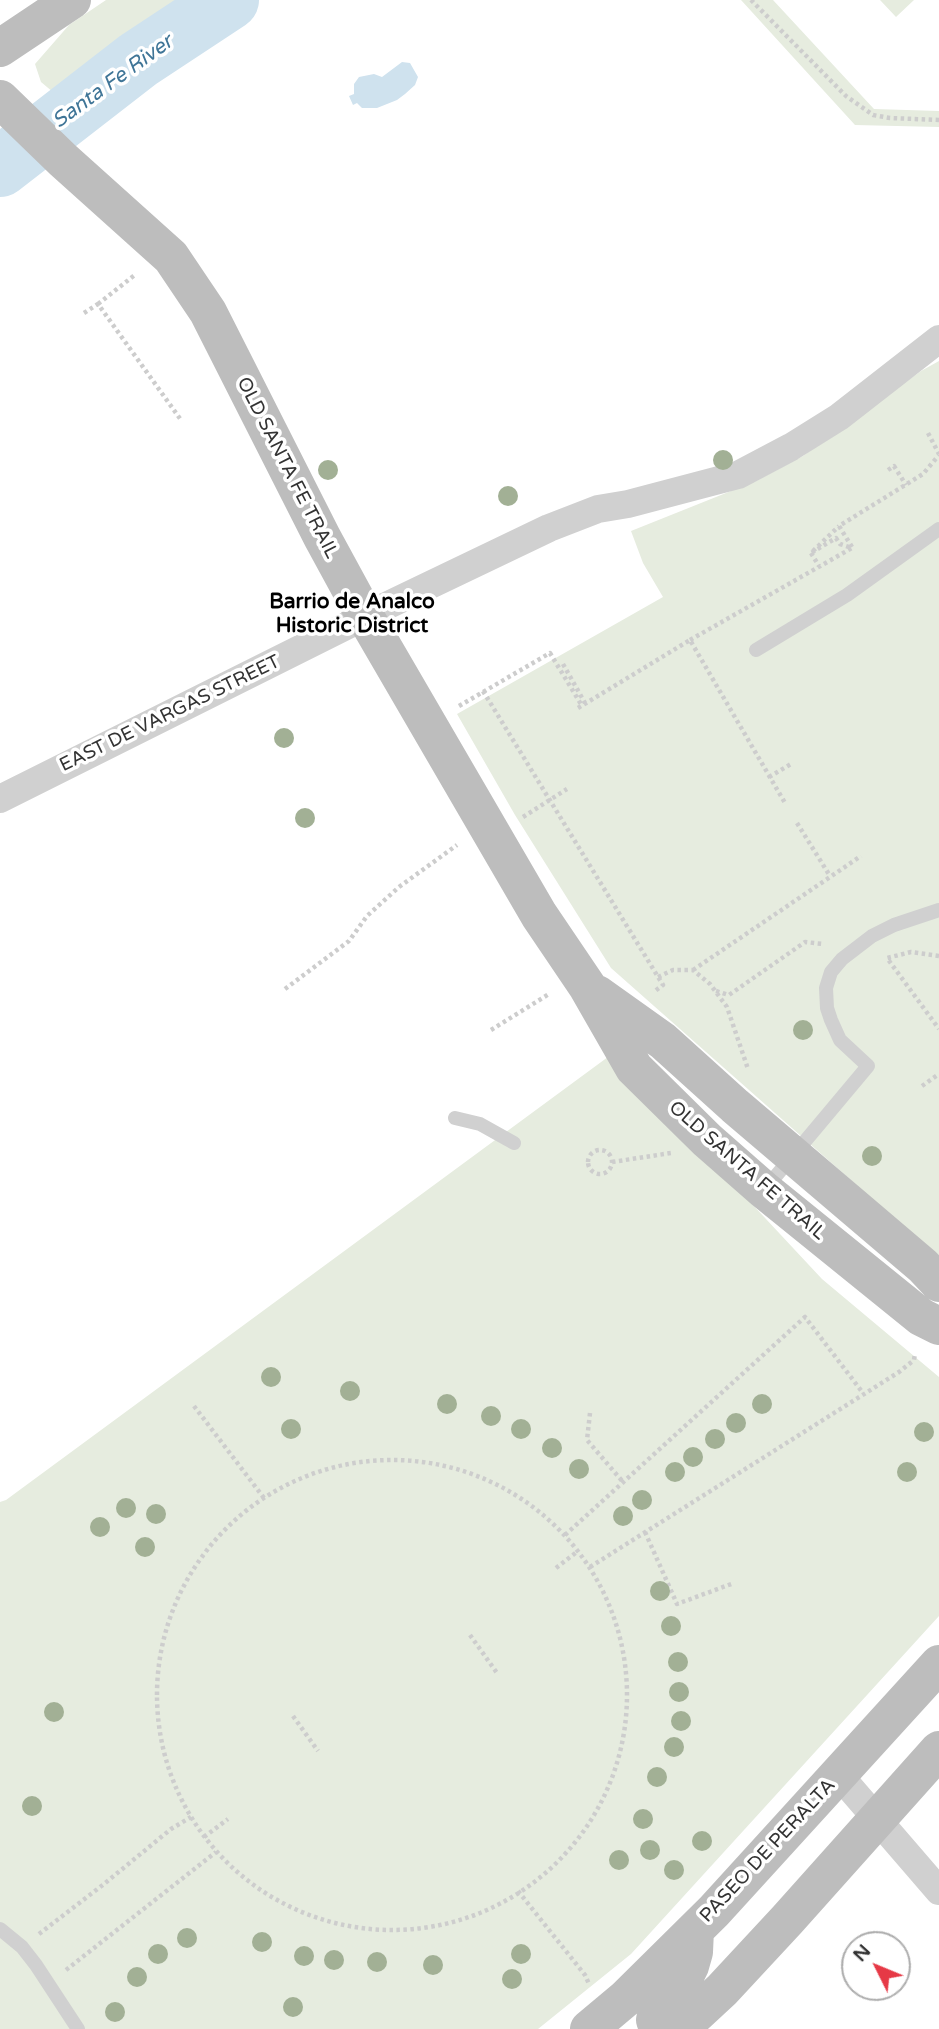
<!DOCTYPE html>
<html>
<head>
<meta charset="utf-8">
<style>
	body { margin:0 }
	#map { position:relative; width:939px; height:2029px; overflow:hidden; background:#fff; font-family:"Varela Round",sans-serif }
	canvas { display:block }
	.north { position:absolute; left:841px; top:1931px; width:70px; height:70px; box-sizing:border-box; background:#fff; border:2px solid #adadad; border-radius:50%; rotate:313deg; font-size:19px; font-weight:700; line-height:28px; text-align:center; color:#333 }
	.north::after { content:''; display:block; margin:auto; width:24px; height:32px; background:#e63946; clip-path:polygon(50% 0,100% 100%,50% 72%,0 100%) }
</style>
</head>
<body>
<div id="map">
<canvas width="939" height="2029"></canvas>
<div class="north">N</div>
</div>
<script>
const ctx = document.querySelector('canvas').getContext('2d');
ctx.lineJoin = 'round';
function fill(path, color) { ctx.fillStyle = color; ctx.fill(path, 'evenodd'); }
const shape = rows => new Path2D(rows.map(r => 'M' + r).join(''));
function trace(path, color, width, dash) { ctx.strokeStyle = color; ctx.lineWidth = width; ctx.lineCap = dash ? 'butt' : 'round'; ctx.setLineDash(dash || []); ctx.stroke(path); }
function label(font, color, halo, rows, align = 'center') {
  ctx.font = font + ' "Varela Round",sans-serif'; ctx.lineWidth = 7; ctx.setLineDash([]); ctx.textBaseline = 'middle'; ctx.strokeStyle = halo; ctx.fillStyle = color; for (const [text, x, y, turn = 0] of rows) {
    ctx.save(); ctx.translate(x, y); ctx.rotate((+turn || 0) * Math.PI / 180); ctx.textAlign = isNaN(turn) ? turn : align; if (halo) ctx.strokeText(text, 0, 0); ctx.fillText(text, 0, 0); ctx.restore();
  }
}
fill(shape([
	[106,0,253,0,97,129,41,82,35,64,69,25],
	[741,0,773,0,874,109,939,111,939,127,855,125],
	[880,0,914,0,896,17],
	[0,151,26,175,0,194],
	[939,361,939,1258,611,968,515,815,457,714,663,597,643,563,631,531,756,481,803,456,921,371],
	[612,1054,822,1279,939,1377,939,1616,631,1954,538,2029,0,2029,0,1502,6,1500]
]), '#e6ecdf');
fill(shape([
	[402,62,410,63,418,77,415,85,405,94,397,100,377,108,362,108,357,103,353,105,349,96,354,94,354,84,359,77,374,74,382,77]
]), '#cfe2ee');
trace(shape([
	[0,167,138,60,229,0]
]), '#cfe2ee', 60);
trace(shape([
	[751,0,846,96,873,115,890,118,939,120],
	[98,304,136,274],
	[84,313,98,304,181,420],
	[928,433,939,454],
	[888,470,894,466,906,485],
	[852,547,839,526,923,474,939,455],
	[811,553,819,566],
	[690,640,852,548,840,544,836,538,811,553,839,526],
	[563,664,585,703],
	[483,691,663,985,655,991],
	[459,706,550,653,582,706],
	[578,708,690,640,785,803],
	[769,777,791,764],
	[523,817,567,789],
	[797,823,830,876],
	[939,956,911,952,887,958,939,1029],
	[693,970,861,856],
	[658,977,673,970,693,970,710,984,727,1007,748,1069],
	[285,989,349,941,367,916,399,887,457,845],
	[716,991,729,995,805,942,823,944],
	[491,1030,549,994],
	[922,1086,939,1074],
	'588 1162a12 12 0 1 1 24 0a12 12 0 1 1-24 0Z',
	[612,1162,671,1153],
	[194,1406,264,1498],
	[590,1413,587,1440,623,1482],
	'157 1695a235 235 0 1 1 470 0a235 235 0 1 1-470 0Z',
	[645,1532,677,1604,734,1583],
	[565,1535,805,1317,863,1393],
	[590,1567,899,1372,914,1360,915,1353],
	[556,1568,578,1551],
	[470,1635,497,1673],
	[293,1716,318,1751],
	[204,1837,228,1819],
	[518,1891,585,1975,589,1984],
	[39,1934,104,1884,171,1829,191,1817],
	[66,1970,216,1852]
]), '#cdcdcd', 4.5, [3.5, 3.5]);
trace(shape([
	[756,650,847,595,939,529],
	[455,1118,480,1124,514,1143],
	[765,1189,868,1066,840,1040,831,1020,827,1008,826,988,831,972,842,959,872,936,894,925,939,910],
	[0,1929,22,1947,36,1965,78,2029]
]), '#d0d0d0', 14);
trace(shape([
	[0,799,382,608,549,528,598,509,628,504,738,475,791,447,839,417,939,339],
	[839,1775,939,1891]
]), '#d0d0d0', 28);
trace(shape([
	[0,48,72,0],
	[0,99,63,160,171,257,208,312,322,537,365,616,539,915,587,986,634,1068,707,1140,764,1190,921,1317,939,1326],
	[597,994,663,1041,735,1106,923,1266,939,1283],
	[589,2029,626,1998,714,1911,939,1664],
	[658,2029,655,2020,658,2007,683,1980,690,1966,694,1952,695,1930],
	[680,2029,722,1990,787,1920,939,1750]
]), '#bdbdbd', 38);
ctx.fillStyle = '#a2b095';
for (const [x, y] of [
	[723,460],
	[328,470],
	[508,496],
	[284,738],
	[305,818],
	[803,1030],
	[872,1156],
	[271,1377],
	[350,1391],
	[447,1404],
	[762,1404],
	[491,1416],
	[736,1423],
	[291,1429],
	[521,1429],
	[924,1432],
	[715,1439],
	[552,1448],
	[693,1457],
	[579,1469],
	[675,1472],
	[907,1472],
	[642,1500],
	[126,1508],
	[156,1514],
	[623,1516],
	[100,1527],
	[145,1547],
	[660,1591],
	[671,1626],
	[678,1662],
	[679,1692],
	[54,1712],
	[681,1721],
	[674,1747],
	[657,1777],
	[32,1806],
	[643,1819],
	[702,1841],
	[650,1850],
	[619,1860],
	[674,1870],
	[187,1938],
	[262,1942],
	[158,1954],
	[521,1954],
	[304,1956],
	[334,1960],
	[377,1962],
	[433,1965],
	[137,1977],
	[512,1979],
	[293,2007],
	[115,2012]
]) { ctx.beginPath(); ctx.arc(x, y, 10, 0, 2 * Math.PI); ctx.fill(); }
label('19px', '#333', '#fff', [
	["OLD SANTA FE TRAIL",287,468,63],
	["EAST DE VARGAS STREET",170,714,-26],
	["OLD SANTA FE TRAIL",747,1171,41],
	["PASEO DE PERALTA",768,1851,-47]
]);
label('italic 21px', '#3f7597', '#fff', [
	["Santa Fe River",113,82,-36]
]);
label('bold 21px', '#000', '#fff', [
	["Barrio de Analco",352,602],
	["Historic District",352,626]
]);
</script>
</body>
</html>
